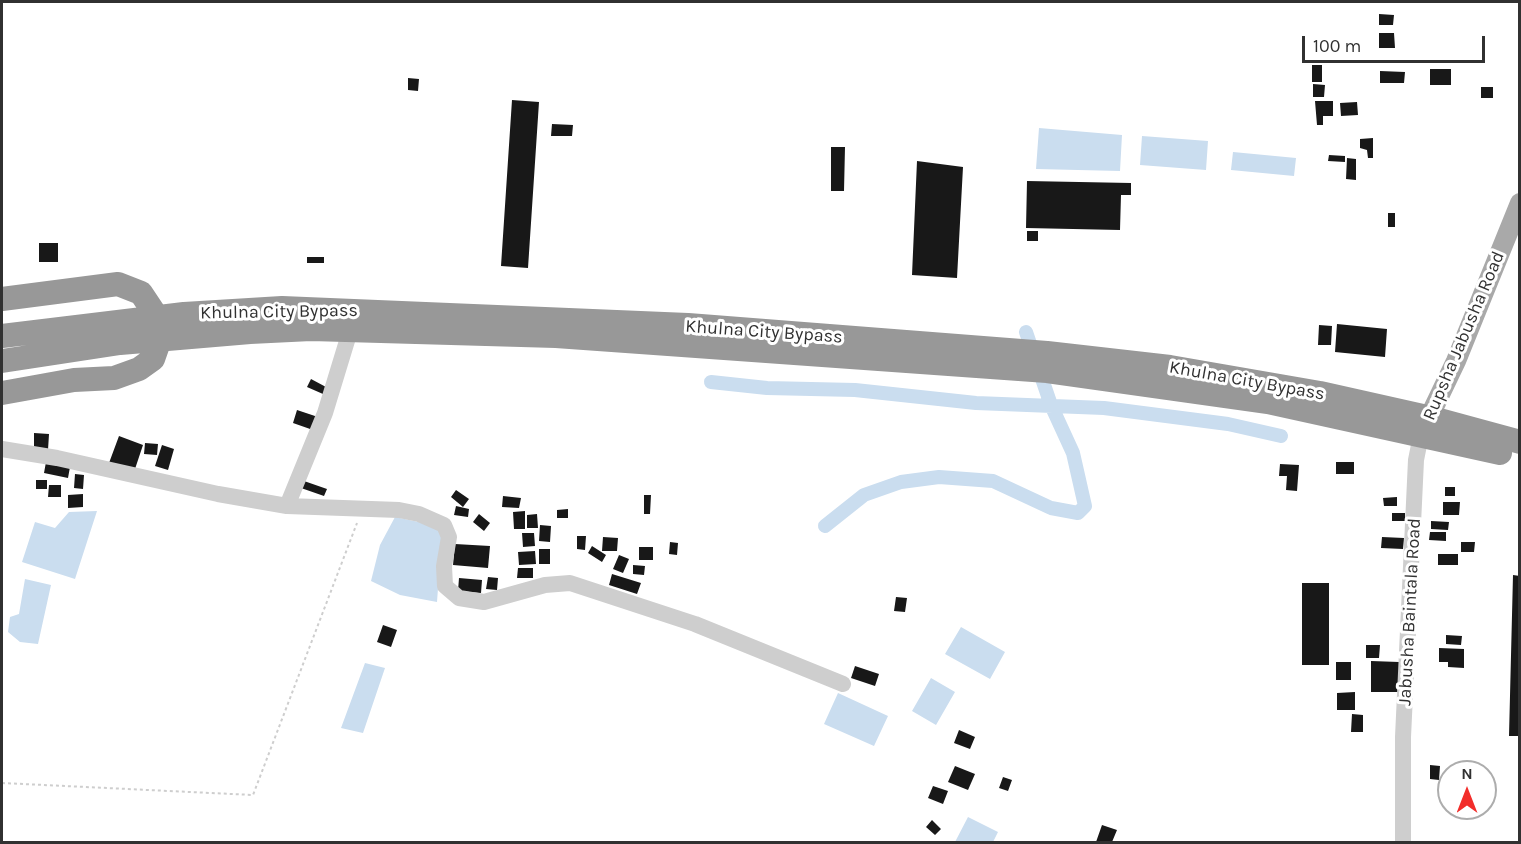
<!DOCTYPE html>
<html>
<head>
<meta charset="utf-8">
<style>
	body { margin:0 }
	#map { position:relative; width:1521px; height:844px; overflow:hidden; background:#fff; font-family:Karla,sans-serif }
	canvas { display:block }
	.frame { position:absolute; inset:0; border:3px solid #313131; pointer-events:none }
	.north { position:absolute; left:1437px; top:760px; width:60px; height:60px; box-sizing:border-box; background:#fff; border:2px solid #adadad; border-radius:50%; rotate:0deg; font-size:16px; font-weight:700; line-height:24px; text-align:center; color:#313131 }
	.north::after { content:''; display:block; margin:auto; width:21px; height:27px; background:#f22d2a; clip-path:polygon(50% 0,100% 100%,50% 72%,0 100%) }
	.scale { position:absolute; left:1302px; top:36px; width:183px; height:27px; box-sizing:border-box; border:3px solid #313131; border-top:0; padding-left:8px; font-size:18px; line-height:21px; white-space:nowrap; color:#313131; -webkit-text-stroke:4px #fff; paint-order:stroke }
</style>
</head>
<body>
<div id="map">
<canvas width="1521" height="844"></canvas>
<div class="frame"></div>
<div class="north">N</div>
<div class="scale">100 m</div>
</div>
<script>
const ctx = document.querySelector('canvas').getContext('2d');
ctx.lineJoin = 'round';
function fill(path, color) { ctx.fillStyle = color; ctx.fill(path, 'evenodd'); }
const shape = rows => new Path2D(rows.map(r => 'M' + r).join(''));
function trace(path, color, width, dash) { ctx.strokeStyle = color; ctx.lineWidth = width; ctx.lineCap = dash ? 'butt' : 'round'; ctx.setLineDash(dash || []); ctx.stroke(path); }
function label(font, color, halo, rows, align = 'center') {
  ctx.font = font + ' Karla,sans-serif'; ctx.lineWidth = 6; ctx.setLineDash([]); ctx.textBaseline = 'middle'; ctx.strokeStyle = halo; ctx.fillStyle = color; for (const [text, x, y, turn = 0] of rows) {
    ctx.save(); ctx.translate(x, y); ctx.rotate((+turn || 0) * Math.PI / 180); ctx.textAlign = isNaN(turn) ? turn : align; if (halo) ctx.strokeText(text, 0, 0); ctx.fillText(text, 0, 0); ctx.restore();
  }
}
fill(shape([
	[1039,128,1122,135,1120,171,1036,169],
	[1142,136,1208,141,1206,170,1140,165],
	[1233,152,1296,158,1294,176,1231,170],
	[97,511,75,579,22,562,35,522,55,528,69,512],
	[395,517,438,526,445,538,440,561,437,602,400,595,371,581,380,545],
	[25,579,51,585,38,644,20,642,8,632,10,617,19,614],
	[961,627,1005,652,990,679,945,654],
	[365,663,385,668,363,733,341,728],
	[931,678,955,692,936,725,912,711],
	[838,693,888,716,874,746,824,724],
	[968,817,998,832,993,842,955,842]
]), '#caddef');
trace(shape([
	[711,382,767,388,855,390,976,403,1104,408,1228,424,1281,436],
	[825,526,864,495,901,482,939,477,993,481,1051,508,1078,513,1085,506,1073,453,1051,405,1026,332]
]), '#caddef', 14);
fill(shape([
	[1379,14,1394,15,1393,25,1379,25],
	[1379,33,1394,33,1395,48,1379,48],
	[1312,65,1322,65,1322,82,1312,82],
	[1430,69,1451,69,1451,85,1430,85],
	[1380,71,1405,72,1404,83,1380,83],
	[408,78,419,79,418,91,408,90],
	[1313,84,1325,85,1324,97,1313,97],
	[1481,87,1493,87,1493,98,1481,98],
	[512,100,539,102,528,268,501,266],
	[1315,101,1333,101,1333,116,1323,116,1323,125,1317,125],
	[1357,102,1358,115,1341,116,1340,103],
	[552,124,573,125,572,136,551,136],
	[1373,138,1373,158,1368,158,1367,150,1360,148,1360,139],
	[831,147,845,147,844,191,831,191],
	[1329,155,1345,156,1345,162,1328,161],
	[1347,158,1356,159,1356,180,1346,179],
	[917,161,963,167,957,278,912,275],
	[1027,181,1131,183,1131,195,1121,195,1120,230,1026,228],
	[1388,213,1395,213,1395,227,1388,227],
	[1027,231,1038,231,1038,241,1027,241],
	[39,243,58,243,58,262,39,262],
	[307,257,324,257,324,263,307,263],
	[1337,324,1387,329,1385,357,1335,352],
	[1319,325,1332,326,1331,345,1318,345],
	[311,379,326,387,323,394,307,387],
	[297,410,318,417,313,430,293,423],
	[34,433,49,434,48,450,34,449],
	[119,436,143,445,134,472,109,463],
	[145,443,158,444,157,455,144,454],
	[162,445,174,449,168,470,155,466],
	[46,462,70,467,68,478,44,473],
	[1336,462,1354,462,1354,474,1336,474],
	[1280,464,1299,465,1297,491,1286,490,1287,476,1279,476],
	[75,474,84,475,83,489,74,488],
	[36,480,47,480,47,489,36,489],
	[304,481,327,489,324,496,301,488],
	[49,485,61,485,61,497,48,497],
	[1445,487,1455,487,1455,496,1445,496],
	[456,490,469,499,463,507,451,497],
	[83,494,83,507,68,508,68,495],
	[644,495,651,495,650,514,644,514],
	[503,496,521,498,519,508,502,507],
	[1397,497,1397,506,1384,506,1383,498],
	[1443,502,1460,502,1459,515,1443,515],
	[456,506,469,509,468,517,454,515],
	[568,509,568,518,557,518,557,510],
	[525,511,525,529,514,529,513,512],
	[1392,513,1405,513,1405,521,1392,521],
	[479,514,490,523,484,531,473,522],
	[537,514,538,528,527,528,527,515],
	[1431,521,1449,522,1448,530,1431,529],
	[540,525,551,526,550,542,539,541],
	[1430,532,1446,532,1446,541,1429,540],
	[522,533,534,533,535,546,523,547],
	[577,536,586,536,585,550,577,549],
	[603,537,618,538,617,551,602,551],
	[1382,537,1404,538,1403,549,1381,548],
	[670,542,678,543,677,555,669,554],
	[1461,542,1475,542,1474,552,1461,552],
	[455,544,490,546,488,568,453,565],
	[592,546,606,555,602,562,588,553],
	[639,547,653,547,653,560,639,560],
	[539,549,550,549,550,564,539,564],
	[535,551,536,564,519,565,518,552],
	[1438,554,1458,554,1458,565,1438,565],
	[619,555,629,559,623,573,613,569],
	[633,565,645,566,644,575,633,574],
	[518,568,533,568,533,578,517,578],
	[612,574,641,583,637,594,609,585],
	[1513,575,1520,576,1520,736,1509,736],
	[488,577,498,578,497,590,486,589],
	[459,578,482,580,481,593,458,591],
	[1302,583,1329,583,1329,665,1302,665],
	[896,597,907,598,905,612,894,611],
	[383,625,397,630,391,647,377,642],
	[1446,635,1462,636,1461,645,1446,644],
	[1366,645,1380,645,1379,658,1366,658],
	[1439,648,1464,649,1464,668,1448,667,1448,662,1439,662],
	[1371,661,1399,662,1399,692,1371,692],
	[1336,662,1351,662,1351,680,1336,680],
	[855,666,879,674,875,686,851,678],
	[1355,692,1355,710,1337,710,1337,693],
	[1352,714,1363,715,1363,732,1351,732],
	[959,730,975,737,970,749,954,743],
	[1430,765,1440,766,1439,780,1430,779],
	[955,766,975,774,968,790,948,782],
	[1003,777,1012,780,1008,791,999,788],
	[933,786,948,791,943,804,928,798],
	[932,820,941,829,935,835,926,827],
	[1102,825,1117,830,1112,842,1096,842]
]), '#181818');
trace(shape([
	[2,783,253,795,357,523]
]), '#cecece', 2, [3, 3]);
trace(shape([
	[2,449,57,458,218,494,287,506,399,510,419,514,444,525,449,537,444,566,445,586,459,598,484,602,545,585,570,583,695,624,843,684],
	[287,506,325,413,350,331],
	[1403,842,1403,737,1416,460,1421,435]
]), '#cecece', 16);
trace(shape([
	[1423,430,1456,361,1520,203]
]), '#a9a9a9', 20);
trace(shape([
	[2,299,118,284,141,293,157,317],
	[2,336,184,314,282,308,688,325,1047,353,1170,367,1320,393,1436,419,1520,442],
	[2,361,120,343,250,332,311,329,556,336,1047,371,1268,402,1500,453],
	[2,393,74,380,114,378,139,369,153,359,160,339]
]), '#989898', 24);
label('18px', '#313131', '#fff', [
	["Khulna City Bypass",279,312,-1],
	["Khulna City Bypass",764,332,4],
	["Rupsha Jabusha Road",1464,336,-67],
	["Khulna City Bypass",1247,381,10],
	["Jabusha Baintala Road",1410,612,-87]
]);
</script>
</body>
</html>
